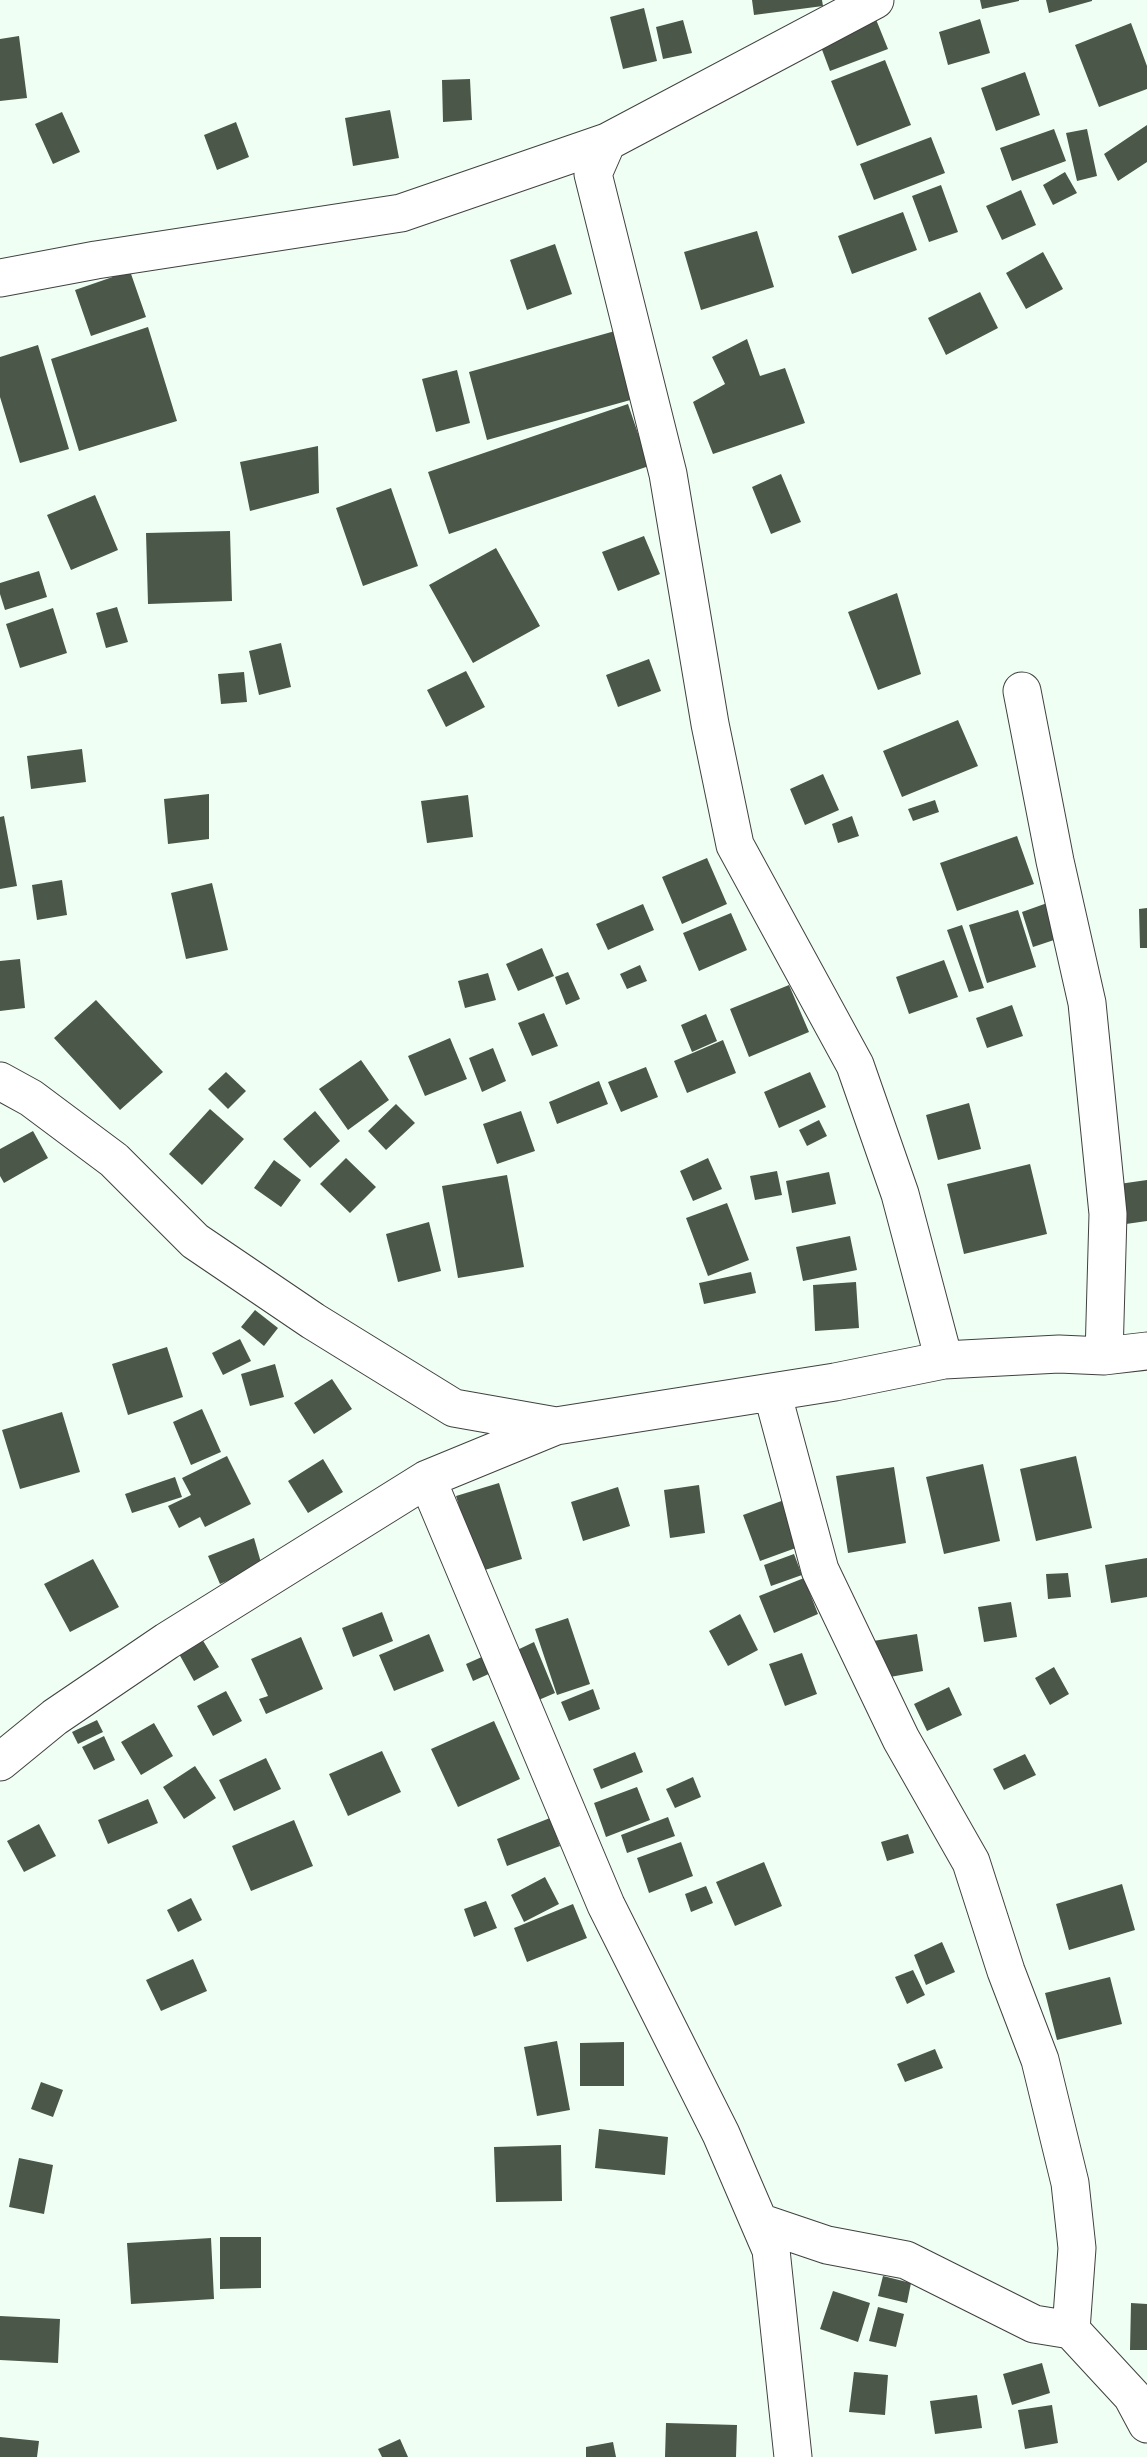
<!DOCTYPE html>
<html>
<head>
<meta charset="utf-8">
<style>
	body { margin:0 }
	canvas { display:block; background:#effff3 }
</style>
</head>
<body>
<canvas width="1147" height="2457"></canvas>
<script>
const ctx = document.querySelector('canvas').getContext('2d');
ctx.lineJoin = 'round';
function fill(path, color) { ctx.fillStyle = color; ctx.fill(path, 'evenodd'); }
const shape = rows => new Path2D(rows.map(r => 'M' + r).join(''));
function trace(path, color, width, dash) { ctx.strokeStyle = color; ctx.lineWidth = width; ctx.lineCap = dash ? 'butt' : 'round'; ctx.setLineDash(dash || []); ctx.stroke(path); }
fill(shape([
	[752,0,822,0,823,6,754,15],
	[980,0,1019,0,1019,1,982,9],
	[1046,0,1092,0,1092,1,1049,13],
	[644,8,657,61,623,69,610,17],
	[875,17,888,49,830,71,818,39],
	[980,19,990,53,948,65,939,32],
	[683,20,692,53,663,59,656,27],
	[1131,23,1147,66,1147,89,1099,107,1075,45],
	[19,36,27,98,0,101,0,39],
	[885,60,911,125,857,146,831,81],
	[1025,72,1040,115,996,131,981,88],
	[470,79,472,120,443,122,442,80],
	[390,110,399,158,353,166,345,118],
	[62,112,80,152,53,164,35,124],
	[236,122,249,157,217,170,204,135],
	[1147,125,1147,162,1118,181,1104,154],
	[1054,129,1066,161,1012,181,1000,148],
	[1087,129,1097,176,1077,181,1066,133],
	[931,137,945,173,874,200,860,164],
	[1065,172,1077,193,1053,205,1043,185],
	[941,185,958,232,929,242,912,196],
	[1021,190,1036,225,1002,240,986,206],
	[903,212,917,250,852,274,838,236],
	[757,231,774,287,701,310,684,252],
	[555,244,572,294,527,310,510,260],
	[1043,252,1063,289,1026,309,1006,273],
	[130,271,146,317,91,336,75,290],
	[980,292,998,328,946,355,928,318],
	[148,327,177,421,79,451,51,359],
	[615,331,634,399,487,440,469,372],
	[747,339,760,376,785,368,805,423,713,454,693,402,725,384,712,357],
	[38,345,69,449,20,463,0,397,0,357],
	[457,370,470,423,436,432,422,379],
	[628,404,649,466,449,534,428,472],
	[318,446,319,493,250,511,240,462],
	[781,474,801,522,771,534,752,487],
	[391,488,418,566,363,586,336,508],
	[95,495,118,550,71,570,47,515],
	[230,531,232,601,148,604,146,533],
	[644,536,660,574,618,591,602,552],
	[496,548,540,626,473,663,429,585],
	[39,571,47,597,5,610,0,594,0,583],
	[897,593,921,674,878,690,848,612],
	[117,607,128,642,106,648,96,613],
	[53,608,67,653,20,668,6,624],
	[281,643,291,687,259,695,249,651],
	[649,659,661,691,618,707,606,675],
	[466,671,485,707,446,727,427,690],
	[244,672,247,702,221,704,218,674],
	[958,720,978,766,902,797,883,751],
	[82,749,86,782,31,789,27,756],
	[823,774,839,810,805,825,790,789],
	[209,794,209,839,168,844,164,799],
	[468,795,473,837,427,843,421,801],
	[935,800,939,812,913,821,908,809],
	[4,816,17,886,0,889,0,817],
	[852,816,859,836,838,843,832,824],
	[1017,836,1034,884,957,911,940,863],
	[707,858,727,904,682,924,662,877],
	[62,880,67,915,37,920,32,885],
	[212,883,228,950,186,959,171,893],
	[1050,902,1060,938,1033,947,1022,912],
	[643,904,654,930,608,950,596,924],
	[1147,908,1147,948,1140,948,1139,909],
	[1018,910,1036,967,987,983,969,925],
	[731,913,747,950,699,971,683,933],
	[962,925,984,988,969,992,947,930],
	[542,948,554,976,518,991,506,964],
	[20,959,25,1008,0,1011,0,961],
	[944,960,958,997,909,1014,896,977],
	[640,965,647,981,627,989,620,974],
	[568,972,580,999,566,1005,555,977],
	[488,973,496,1000,465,1008,458,981],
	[789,985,809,1032,749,1057,730,1009],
	[96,1000,163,1072,120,1110,54,1038],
	[1012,1005,1023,1036,987,1048,976,1018],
	[544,1013,558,1046,532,1056,518,1023],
	[706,1014,717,1041,692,1052,681,1025],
	[450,1038,467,1079,425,1096,408,1056],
	[723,1040,736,1073,687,1093,674,1061],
	[493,1048,506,1081,482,1092,469,1058],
	[361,1060,389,1100,348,1130,319,1089],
	[646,1067,658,1097,621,1112,608,1082],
	[226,1072,246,1091,228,1109,208,1089],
	[810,1072,826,1107,779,1128,764,1092],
	[599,1081,608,1104,557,1124,549,1102],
	[969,1103,981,1149,938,1160,926,1115],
	[396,1104,415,1123,386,1150,368,1131],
	[210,1109,244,1139,202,1185,169,1154],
	[315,1111,340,1141,310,1168,283,1139],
	[521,1111,535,1151,497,1164,483,1124],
	[819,1120,827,1136,807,1146,799,1130],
	[33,1131,48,1158,4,1183,0,1176,0,1149],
	[346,1158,376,1187,350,1213,320,1184],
	[708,1158,722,1189,693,1201,680,1171],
	[274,1160,301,1180,281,1207,254,1188],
	[1030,1164,1047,1234,964,1254,947,1184],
	[777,1171,782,1195,755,1200,750,1176],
	[829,1172,836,1204,792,1213,786,1181],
	[507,1175,524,1267,458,1278,442,1186],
	[1147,1180,1147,1221,1119,1225,1112,1185],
	[727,1203,749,1260,708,1276,686,1218],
	[429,1222,441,1271,398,1282,386,1234],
	[850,1236,857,1270,803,1281,796,1247],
	[751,1272,756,1293,704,1304,699,1283],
	[856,1282,859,1328,815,1331,813,1285],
	[255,1310,278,1328,264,1346,241,1327],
	[240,1339,251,1361,223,1375,212,1353],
	[167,1347,183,1397,128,1415,112,1364],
	[275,1364,284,1397,250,1406,241,1374],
	[332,1379,352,1409,314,1434,294,1403],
	[202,1409,221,1452,191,1465,173,1422],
	[62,1412,80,1472,20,1489,2,1430],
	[227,1456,251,1504,205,1527,200,1517,179,1528,168,1506,191,1495,182,1478],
	[1076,1456,1092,1528,1036,1541,1020,1469],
	[323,1459,343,1492,308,1513,288,1481],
	[983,1464,1000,1541,944,1554,926,1477],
	[894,1467,906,1543,848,1553,836,1476],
	[175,1477,182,1497,132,1513,125,1494],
	[499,1483,522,1559,478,1572,456,1496],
	[699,1485,705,1533,670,1538,664,1490],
	[618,1487,630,1526,583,1541,571,1502],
	[787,1499,804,1545,760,1561,743,1515],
	[254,1538,262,1566,220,1584,208,1556],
	[794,1554,802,1575,771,1586,764,1565],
	[1147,1558,1147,1597,1111,1603,1105,1565],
	[93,1559,119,1607,70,1632,44,1584],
	[1068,1573,1071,1597,1048,1599,1046,1574],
	[804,1578,818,1614,774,1633,759,1596],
	[1011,1602,1017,1637,984,1642,978,1607],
	[382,1612,393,1641,353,1657,342,1628],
	[740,1614,758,1650,728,1666,709,1631],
	[568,1618,590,1684,557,1695,535,1629],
	[429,1634,444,1671,394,1691,379,1655],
	[917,1634,923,1671,879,1679,873,1641],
	[301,1637,323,1689,266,1714,259,1699,268,1696,251,1659],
	[202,1639,219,1667,194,1681,178,1652],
	[534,1642,555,1693,534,1702,513,1652],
	[802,1653,817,1694,785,1706,769,1664],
	[484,1656,491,1673,473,1681,466,1664],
	[1054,1667,1069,1694,1050,1705,1035,1678],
	[949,1687,962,1715,927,1731,914,1704],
	[593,1689,600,1709,569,1721,561,1702],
	[226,1691,242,1721,213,1736,197,1706],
	[97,1720,103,1732,78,1744,72,1732],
	[494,1721,520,1779,458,1807,431,1749],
	[154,1723,173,1756,141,1775,121,1742],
	[104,1736,115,1760,94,1770,82,1747],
	[382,1751,401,1792,348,1816,329,1774],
	[635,1752,643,1772,601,1789,593,1769],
	[1025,1754,1036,1775,1004,1790,993,1769],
	[266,1758,281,1789,234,1811,219,1780],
	[195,1766,216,1798,184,1819,163,1787],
	[693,1777,701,1797,675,1808,666,1789],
	[637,1787,650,1820,606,1837,594,1803],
	[148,1799,158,1823,108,1844,98,1820],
	[668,1817,675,1836,627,1853,621,1835],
	[550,1818,560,1846,507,1866,497,1839],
	[294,1820,313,1866,251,1891,232,1846],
	[39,1824,56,1856,24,1872,7,1841],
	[908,1834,914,1853,887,1861,881,1842],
	[681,1842,693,1876,649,1893,637,1858],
	[764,1862,782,1906,735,1926,716,1882],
	[545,1877,559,1904,524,1922,511,1895],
	[1122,1884,1135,1930,1069,1950,1056,1904],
	[706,1886,713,1903,691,1912,685,1894],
	[191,1898,202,1920,178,1932,167,1910],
	[486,1901,497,1928,474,1937,464,1909],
	[573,1904,587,1938,527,1962,514,1928],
	[942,1942,955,1972,926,1985,914,1955],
	[193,1959,207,1991,161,2011,146,1980],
	[913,1970,925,1995,907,2004,895,1977],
	[1110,1977,1122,2024,1057,2040,1045,1993],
	[557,2041,570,2110,537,2116,524,2047],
	[624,2042,624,2086,580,2086,580,2043],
	[935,2049,943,2068,905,2082,897,2064],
	[41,2082,63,2090,53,2117,31,2109],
	[599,2129,668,2137,665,2175,595,2168],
	[561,2145,562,2201,496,2202,494,2147],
	[19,2158,53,2165,44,2214,9,2207],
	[220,2237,261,2237,261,2288,220,2289],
	[211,2238,214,2299,131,2304,127,2243],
	[883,2276,911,2283,907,2303,878,2296],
	[833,2291,870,2303,858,2342,820,2329],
	[1131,2303,1147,2304,1147,2350,1130,2350],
	[878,2307,904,2314,896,2347,869,2341],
	[0,2316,60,2319,58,2363,0,2360],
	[1042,2363,1050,2393,1012,2405,1003,2374],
	[854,2372,888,2375,885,2415,849,2412],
	[977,2395,982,2428,935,2434,930,2401],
	[1052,2405,1058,2443,1025,2449,1018,2410],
	[666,2423,737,2425,736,2457,665,2457],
	[0,2437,39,2441,37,2457,0,2457],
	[400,2439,408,2457,382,2457,378,2449],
	[613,2442,616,2457,586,2457,586,2447]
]), '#4b5849');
const minor = shape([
	[875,0,607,142,593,174,668,474,710,724,735,845,855,1065,900,1194,944,1360],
	[0,278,96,260,401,213,607,142],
	[1022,691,1055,861,1087,1003,1108,1214,1104,1356],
	[0,1081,31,1098,114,1160,195,1241,313,1321,454,1408,556,1426,835,1382,944,1360,1059,1354,1104,1356,1147,1351],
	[772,1392,820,1570,901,1739,971,1862,1006,1971,1040,2060,1070,2183,1077,2248,1071,2330,1132,2396,1147,2424],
	[427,1479,606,1905,721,2134,771,2250,793,2457],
	[0,1762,55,1717,167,1641,427,1479,556,1426],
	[759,2222,827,2245,906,2260,1034,2324,1071,2330]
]);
trace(minor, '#414141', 39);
trace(minor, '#fff', 37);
</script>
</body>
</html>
